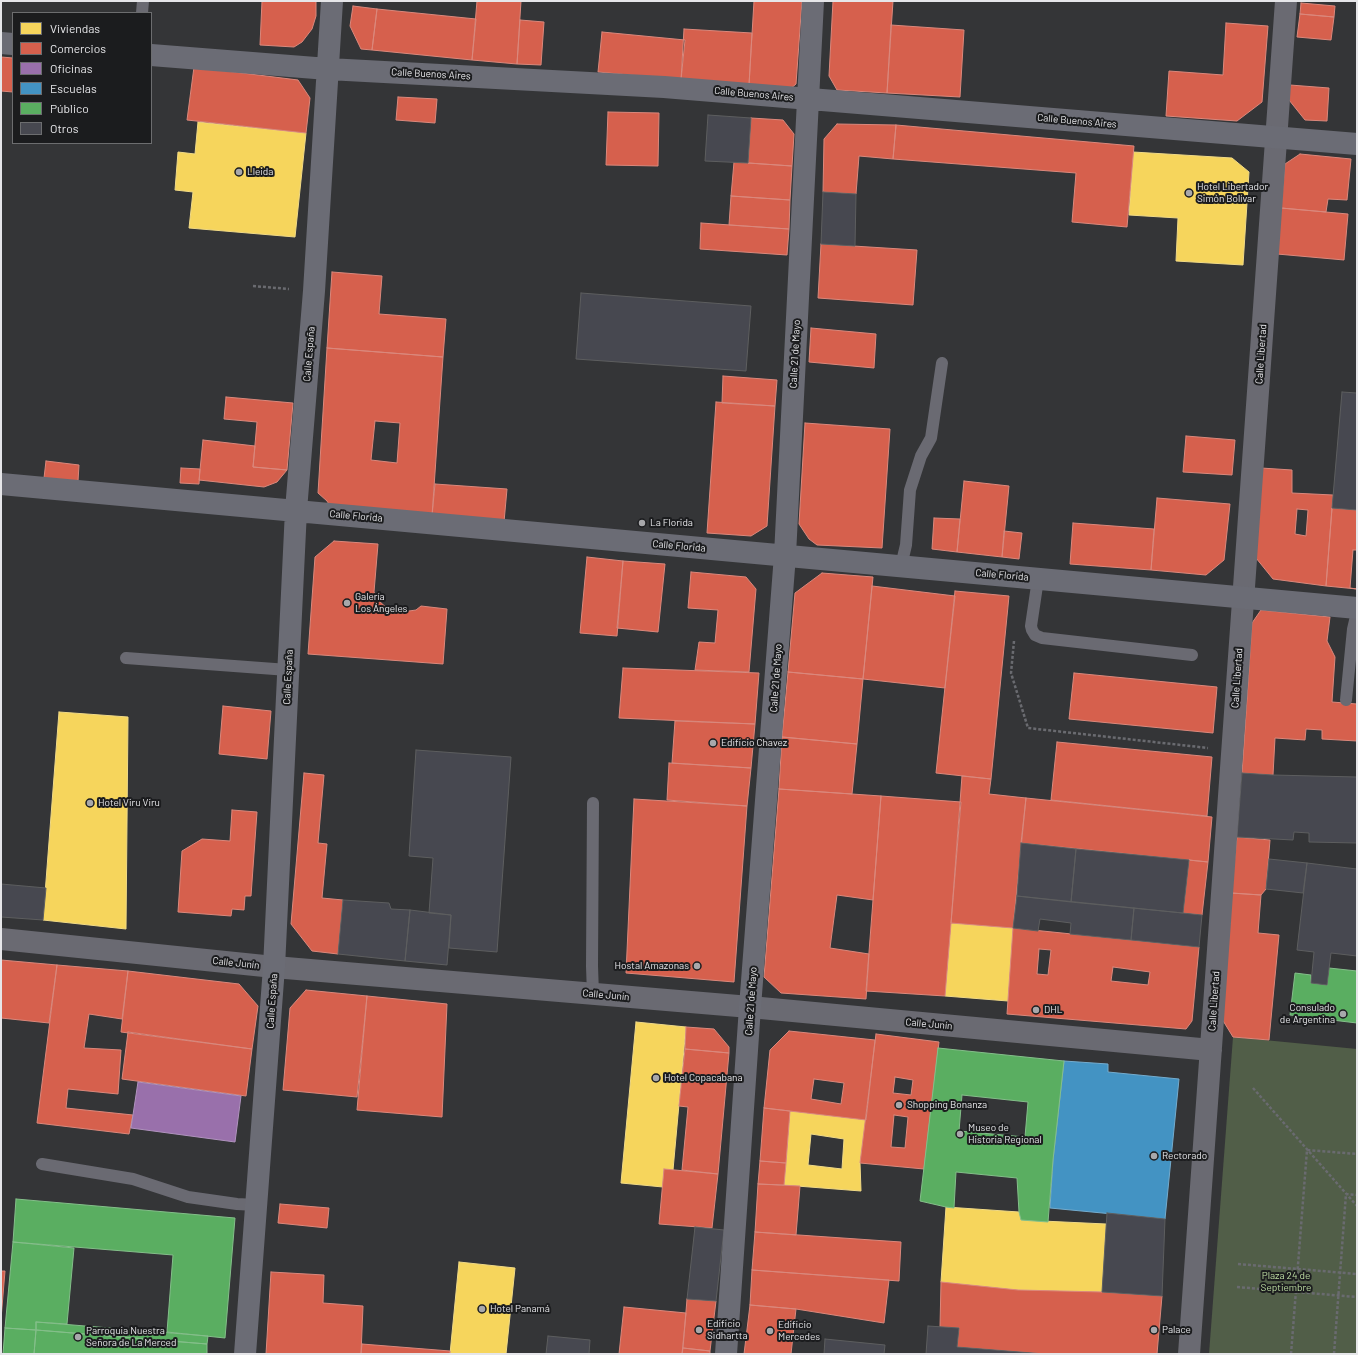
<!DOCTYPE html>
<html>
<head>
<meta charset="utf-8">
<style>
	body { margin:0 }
	#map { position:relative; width:1358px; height:1355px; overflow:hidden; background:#343537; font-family:Barlow,sans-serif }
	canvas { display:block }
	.frame { position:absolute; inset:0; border:2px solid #e6e6e9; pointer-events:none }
	.legend { position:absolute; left:12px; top:12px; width:140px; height:132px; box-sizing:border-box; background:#1b1c1e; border:1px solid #6c6d6f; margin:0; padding:5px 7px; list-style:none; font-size:12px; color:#e6e6e9 }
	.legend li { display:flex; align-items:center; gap:8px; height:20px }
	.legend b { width:20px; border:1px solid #6c6d6f }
</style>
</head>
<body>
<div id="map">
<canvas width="1358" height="1355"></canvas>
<div class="frame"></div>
<ul class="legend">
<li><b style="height:11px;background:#f6d55c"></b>Viviendas</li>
<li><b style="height:11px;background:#d6604d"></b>Comercios</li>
<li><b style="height:11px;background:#9970ab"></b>Oficinas</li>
<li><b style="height:11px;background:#4393c3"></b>Escuelas</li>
<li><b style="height:11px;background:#5aae61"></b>Público</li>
<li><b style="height:11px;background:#474850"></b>Otros</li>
</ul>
</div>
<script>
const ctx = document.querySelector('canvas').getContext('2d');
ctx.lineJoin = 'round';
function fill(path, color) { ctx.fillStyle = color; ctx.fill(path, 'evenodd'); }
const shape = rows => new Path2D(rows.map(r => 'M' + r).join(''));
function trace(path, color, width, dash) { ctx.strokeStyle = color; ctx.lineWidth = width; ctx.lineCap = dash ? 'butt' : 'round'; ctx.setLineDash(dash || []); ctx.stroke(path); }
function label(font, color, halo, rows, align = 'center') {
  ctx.font = font + ' Barlow,sans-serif'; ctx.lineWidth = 4; ctx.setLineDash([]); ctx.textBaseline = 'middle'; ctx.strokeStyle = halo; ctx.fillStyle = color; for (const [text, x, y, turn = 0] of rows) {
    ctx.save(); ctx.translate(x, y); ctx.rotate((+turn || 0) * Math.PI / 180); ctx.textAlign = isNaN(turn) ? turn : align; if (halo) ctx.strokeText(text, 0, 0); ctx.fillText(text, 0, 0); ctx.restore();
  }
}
fill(shape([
	[1233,1037,1357,1049,1357,1354,1209,1354]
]), '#515e48');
const homes = shape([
	[198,122,306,133,295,237,189,228,193,192,175,190,178,152,195,154,198,122],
	[1133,152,1232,158,1249,172,1243,265,1176,261,1178,218,1129,215,1133,152],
	[59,712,128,717,126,929,43,920,59,712],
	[951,923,1013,928,1008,1001,945,996,951,923],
	[636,1022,686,1027,673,1170,664,1169,663,1187,621,1183,636,1022],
	[790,1111,866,1120,860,1163,861,1191,784,1185,790,1111],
	[811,1134,844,1139,842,1169,808,1165,811,1134],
	[946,1207,1019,1212,1021,1220,1106,1224,1102,1292,1018,1290,941,1282,946,1207],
	[459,1262,515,1268,506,1354,450,1354,459,1262]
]);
fill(homes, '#f6d55c');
trace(homes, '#f1da86', 1);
const shops = shape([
	[262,1,316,1,316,16,312,29,302,42,294,47,260,45,262,1],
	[477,1,521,1,517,64,472,60,477,1],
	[754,1,802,1,796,84,789,90,749,85,754,1],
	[833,1,893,1,887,93,837,90,829,76,833,1],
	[1301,3,1335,6,1334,17,1300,14,1301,3],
	[353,6,377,9,372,50,361,49,350,26,353,6],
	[377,9,476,19,472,60,372,50,377,9],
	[1300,14,1334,17,1331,40,1297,37,1300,14],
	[520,20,544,22,541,65,517,64,520,20],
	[1226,23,1268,26,1262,102,1237,121,1166,116,1169,71,1223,75,1226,23],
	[891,25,964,30,960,97,887,93,891,25],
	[684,29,752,33,749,85,681,80,684,29],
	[602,32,685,40,681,80,598,72,602,32],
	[1,57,13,58,13,92,1,91,1,57],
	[194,67,298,80,310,98,306,133,187,120,194,67],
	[1290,85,1329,88,1327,121,1305,120,1289,100,1290,85],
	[398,97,437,99,435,123,396,120,398,97],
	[608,112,659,113,658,166,606,165,608,112],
	[751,118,783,120,794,134,792,166,748,163,751,118],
	[837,124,896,125,893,159,859,156,856,194,823,192,824,139,837,124],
	[896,125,1134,146,1127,227,1072,222,1076,173,893,159,896,125],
	[1300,154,1351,159,1347,200,1328,199,1326,212,1281,208,1285,164,1300,154],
	[734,162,792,166,790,200,731,196,734,162],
	[731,196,790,200,789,229,729,225,731,196],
	[1281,208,1348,214,1344,260,1277,254,1281,208],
	[701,223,789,229,787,255,700,249,701,223],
	[821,244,917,250,913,305,818,298,821,244],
	[332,272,382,276,379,314,446,319,443,357,327,348,332,272],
	[811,328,876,334,874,368,809,362,811,328],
	[327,348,443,357,432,516,332,509,327,501,318,493,327,348],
	[375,421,400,423,397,463,371,460,375,421],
	[723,376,777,380,775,406,722,403,723,376],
	[226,397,293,403,287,470,253,467,257,422,224,419,226,397],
	[716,402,775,406,767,526,751,536,707,533,716,402],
	[805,423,890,429,882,548,817,545,809,539,799,524,805,423],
	[1186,436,1235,440,1232,475,1183,472,1186,436],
	[203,440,255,446,253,467,287,470,277,482,264,487,199,480,203,440],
	[46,461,79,465,78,481,44,478,46,461],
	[181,468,200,469,199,484,180,483,181,468],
	[1261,468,1292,470,1292,493,1333,495,1326,586,1273,579,1256,558,1261,468],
	[1297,509,1308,510,1306,536,1295,534,1297,509],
	[964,481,1009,486,1002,557,957,552,964,481],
	[435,484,507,489,504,522,432,516,435,484],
	[1157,498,1230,504,1224,560,1206,575,1151,570,1157,498],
	[1332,508,1357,510,1357,589,1326,586,1332,508],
	[934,518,960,519,957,552,932,549,934,518],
	[1073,523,1154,529,1151,570,1070,564,1073,523],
	[1004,531,1022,533,1019,559,1002,557,1004,531],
	[334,541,378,544,374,592,378,600,390,611,402,612,416,610,421,606,447,609,443,664,308,654,315,557,334,541],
	[1353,550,1357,550,1357,589,1350,588,1353,550],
	[587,557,623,561,617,636,580,633,587,557],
	[623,561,665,564,658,632,617,628,623,561],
	[691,572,746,577,756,589,749,672,695,670,699,642,715,643,718,610,688,608,691,572],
	[822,573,873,577,863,679,788,672,795,593,822,573],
	[872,586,955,596,945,688,863,679,872,586],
	[955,591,1009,596,991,779,936,773,955,591],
	[1261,610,1330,617,1327,641,1335,657,1332,702,1357,704,1357,741,1322,739,1322,730,1306,729,1305,740,1275,738,1273,775,1242,773,1252,623,1261,610],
	[623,668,759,673,755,724,619,718,623,668],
	[788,672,863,679,857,744,782,737,788,672],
	[1074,673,1217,687,1213,733,1069,719,1074,673],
	[223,706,271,711,267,759,219,754,223,706],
	[675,721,755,724,751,768,672,763,675,721],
	[782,737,857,744,852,794,779,789,782,737],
	[1057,742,1212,757,1207,816,1051,800,1057,742],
	[669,763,751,768,747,806,667,800,669,763],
	[304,773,324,775,318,843,327,844,322,898,343,900,338,954,312,951,291,924,304,773],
	[962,776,991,779,989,794,1026,798,1013,928,951,923,962,776],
	[779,789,881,796,873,900,837,895,830,948,869,954,866,999,781,993,764,977,779,789],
	[881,796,961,802,945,996,866,991,881,796],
	[1026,798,1212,817,1208,862,1021,843,1026,798],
	[634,799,747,806,734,982,626,973,634,799],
	[232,810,257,812,251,896,245,896,244,910,232,909,231,916,178,912,182,851,202,839,230,841,232,810],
	[1237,837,1270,840,1266,889,1261,895,1231,893,1237,837],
	[1189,860,1208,862,1202,915,1183,913,1189,860],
	[1231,893,1261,895,1258,933,1279,935,1269,1040,1233,1037,1222,1019,1228,926,1231,923,1228,920,1231,893],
	[1013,928,1199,947,1192,1021,1186,1029,1007,1014,1013,928],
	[1039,949,1051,950,1048,975,1037,974,1039,949],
	[1113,967,1150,972,1148,985,1111,981,1113,967],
	[1,960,57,965,49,1023,1,1018,1,960],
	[57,965,128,971,122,1019,89,1014,84,1048,121,1050,118,1094,68,1089,66,1108,133,1115,129,1134,37,1123,57,965],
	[128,971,239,984,258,1006,252,1049,121,1032,128,971],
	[306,990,367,996,357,1097,283,1090,290,1008,306,990],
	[367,996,447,1004,442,1117,357,1110,367,996],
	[686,1027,714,1029,729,1047,729,1053,685,1049,686,1027],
	[789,1031,875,1040,866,1120,764,1108,770,1050,789,1031],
	[814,1079,844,1083,841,1104,811,1099,814,1079],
	[128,1032,252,1049,246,1096,122,1079,128,1032],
	[876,1034,939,1042,924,1169,860,1163,876,1034],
	[895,1077,913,1080,911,1095,893,1093,895,1077],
	[894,1115,908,1117,905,1148,891,1147,894,1115],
	[685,1049,729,1053,718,1174,682,1170,688,1107,679,1106,685,1049],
	[764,1108,790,1111,786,1163,760,1161,764,1108],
	[760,1161,786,1163,784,1185,758,1184,760,1161],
	[664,1169,718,1174,712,1228,659,1224,664,1169],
	[758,1184,800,1186,796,1235,755,1232,758,1184],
	[280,1204,329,1208,327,1228,278,1223,280,1204],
	[755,1232,901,1242,899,1281,752,1270,755,1232],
	[752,1270,889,1280,884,1323,796,1309,750,1305,752,1270],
	[1,1271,5,1271,1,1319,1,1271],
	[271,1272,324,1275,323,1303,363,1306,361,1354,266,1354,271,1272],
	[941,1282,1018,1290,1102,1292,1162,1296,1157,1354,1045,1354,957,1347,959,1328,940,1327,941,1282],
	[687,1299,716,1301,710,1351,683,1348,687,1299],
	[750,1305,796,1309,791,1354,744,1354,750,1305],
	[624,1307,686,1313,682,1354,619,1354,624,1307],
	[362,1344,450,1351,450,1354,361,1354,362,1344],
	[683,1348,710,1351,710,1354,682,1354,683,1348]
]);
fill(shops, '#d6604d');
trace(shops, '#db887c', 1);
const offices = shape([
	[138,1082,241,1096,235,1142,131,1128,138,1082]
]);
fill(offices, '#9970ab');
trace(offices, '#b093be', 1);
const schools = shape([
	[1064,1061,1108,1064,1108,1072,1179,1079,1165,1219,1050,1208,1053,1160,1064,1061]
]);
fill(schools, '#4393c3');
trace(schools, '#74acce', 1);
const public = shape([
	[1329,968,1357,971,1357,1023,1290,1015,1295,973,1311,975,1311,983,1327,985,1329,968],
	[938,1048,1064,1061,1053,1160,1048,1222,1021,1220,1019,1212,1017,1178,956,1172,954,1208,946,1207,920,1201,938,1048],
	[962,1095,1028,1102,1025,1137,959,1131,962,1095],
	[16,1199,235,1218,225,1338,167,1332,173,1255,13,1242,16,1199],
	[13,1242,74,1248,67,1324,36,1322,36,1330,5,1328,13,1242],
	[36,1322,208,1336,207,1344,36,1330,36,1322],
	[5,1328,36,1330,34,1354,3,1354,5,1328],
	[36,1330,207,1344,207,1354,34,1354,36,1330]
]);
fill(public, '#5aae61');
trace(public, '#84bf8a', 1);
const building = shape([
	[708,115,751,118,748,163,705,161,708,115],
	[823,192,856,194,855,246,821,244,823,192],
	[581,293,751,306,746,371,576,359,581,293],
	[1342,392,1357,393,1357,510,1332,508,1342,392],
	[416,750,511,757,497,952,449,948,451,915,429,913,433,858,409,856,416,750],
	[1242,773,1273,775,1357,777,1357,843,1309,842,1309,833,1294,832,1293,840,1237,837,1242,773],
	[1021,843,1076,849,1071,902,1017,896,1021,843],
	[1076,849,1189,860,1183,913,1071,902,1076,849],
	[1269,859,1307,863,1303,893,1266,889,1269,859],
	[1307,863,1357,869,1357,956,1331,953,1327,985,1311,983,1314,952,1297,950,1307,863],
	[1,884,46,888,43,920,1,917,1,884],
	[1017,896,1134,908,1131,940,1070,934,1071,923,1040,919,1038,931,1013,928,1017,896],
	[343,900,389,903,391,909,410,910,405,961,338,954,343,900],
	[1134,908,1202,915,1199,947,1131,940,1134,908],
	[410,910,451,915,447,965,405,961,410,910],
	[1107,1213,1165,1219,1162,1296,1102,1292,1107,1213],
	[695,1227,724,1230,716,1301,687,1299,695,1227],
	[928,1326,959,1328,957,1347,1045,1354,926,1354,928,1326],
	[548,1336,590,1340,589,1354,546,1354,548,1336],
	[825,1339,885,1345,884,1354,824,1354,825,1339]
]);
fill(building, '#474850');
trace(building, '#5d5e5f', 1);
trace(shape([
	[253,286,289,289],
	[1014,641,1011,673,1028,728,1208,748],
	[1253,1088,1357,1206],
	[1238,1264,1357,1274],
	[1237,1287,1357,1297],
	[1291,1354,1307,1150,1357,1154],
	[1334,1354,1346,1194,1357,1195]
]), '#6a6b70', 2.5, [3, 2]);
trace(shape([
	[142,13,143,1],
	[901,566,906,545,910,490,921,456,931,438,942,363],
	[1038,579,1031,626,1032,630,1035,635,1042,638,1192,655],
	[126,658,288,670],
	[1346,700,1353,629,1357,612],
	[593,994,592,966,593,803],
	[42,1164,133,1179,188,1197,237,1204,256,1205]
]), '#6a6a72', 12);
trace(shape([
	[1,939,274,967,750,1007,1211,1050],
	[1189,1354,1286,1]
]), '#6a6a72', 22);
trace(shape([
	[1,43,13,44],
	[151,55,328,69,664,87,1357,144],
	[1,484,1357,608],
	[245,1354,274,967,296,510,314,291,332,1],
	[726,1354,750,1007,785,555,813,1]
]), '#6b6c75', 22);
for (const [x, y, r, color] of [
	[239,172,4,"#a8a8ab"],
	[1189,193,4,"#a8a8ab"],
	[642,523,4,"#a8a8ab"],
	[347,603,4,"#a8a8ab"],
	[713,743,4,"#a8a8ab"],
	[90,803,4,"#a8a8ab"],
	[697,966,4,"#a8a8ab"],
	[1036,1010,4,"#a8a8ab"],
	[1343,1014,4,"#a8a8ab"],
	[656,1078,4,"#a8a8ab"],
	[899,1105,4,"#a8a8ab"],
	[960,1134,4,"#a8a8ab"],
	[1154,1156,4,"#a8a8ab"],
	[482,1309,4,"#a8a8ab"],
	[699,1330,4,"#a8a8ab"],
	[1154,1330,4,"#a8a8ab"],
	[770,1331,4,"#a8a8ab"],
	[78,1337,4,"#a8a8ab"]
]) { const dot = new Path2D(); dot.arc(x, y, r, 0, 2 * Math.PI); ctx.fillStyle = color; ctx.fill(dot); trace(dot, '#1b1c1e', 1.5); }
label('10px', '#e6e6e9', '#1b1c1e', [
	["Calle Buenos Aires",431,74,3],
	["Calle Buenos Aires",754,94,5],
	["Calle Buenos Aires",1077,121,5],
	["Calle España",309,354,-85],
	["Calle 21 de Mayo",795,354,-87],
	["Calle Libertad",1261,354,-86],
	["Calle Florida",356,516,5],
	["Calle Florida",679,546,5],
	["Calle Florida",1002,575,5],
	["Calle España",288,677,-87],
	["Calle 21 de Mayo",776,678,-86],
	["Calle Libertad",1237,678,-86],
	["Calle Junín",236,963,6],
	["Calle Junín",606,995,5],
	["Calle España",272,1001,-86],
	["Calle 21 de Mayo",751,1001,-86],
	["Calle Libertad",1214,1001,-86],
	["Calle Junín",929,1024,5]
]);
label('10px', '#e6e6e9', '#1b1c1e', [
	["Lleida",247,172],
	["Hotel Libertador",1197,187],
	["Simón Bolívar",1197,199],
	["La Florida",650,523],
	["Galería",355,597],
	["Los Ángeles",355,609],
	["Edificio Chavez",721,743],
	["Hotel Viru Viru",98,803],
	["Hostal Amazonas",689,966,"right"],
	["Consulado",1335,1008,"right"],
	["de Argentina",1335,1020,"right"],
	["DHL",1044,1010],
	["Hotel Copacabana",664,1078],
	["Shopping Bonanza",907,1105],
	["Museo de",968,1128],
	["Historia Regional",968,1140],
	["Rectorado",1162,1156],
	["Hotel Panamá",490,1309],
	["Edificio",707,1324],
	["Sidhartta",707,1336],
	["Edificio",778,1325],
	["Mercedes",778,1337],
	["Palace",1162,1330],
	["Parroquia Nuestra",86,1331],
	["Señora de La Merced",86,1343]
], 'left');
label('10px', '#bedea3', '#1b1c1e', [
	["Plaza 24 de",1286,1276],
	["Septiembre",1286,1288]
]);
</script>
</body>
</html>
